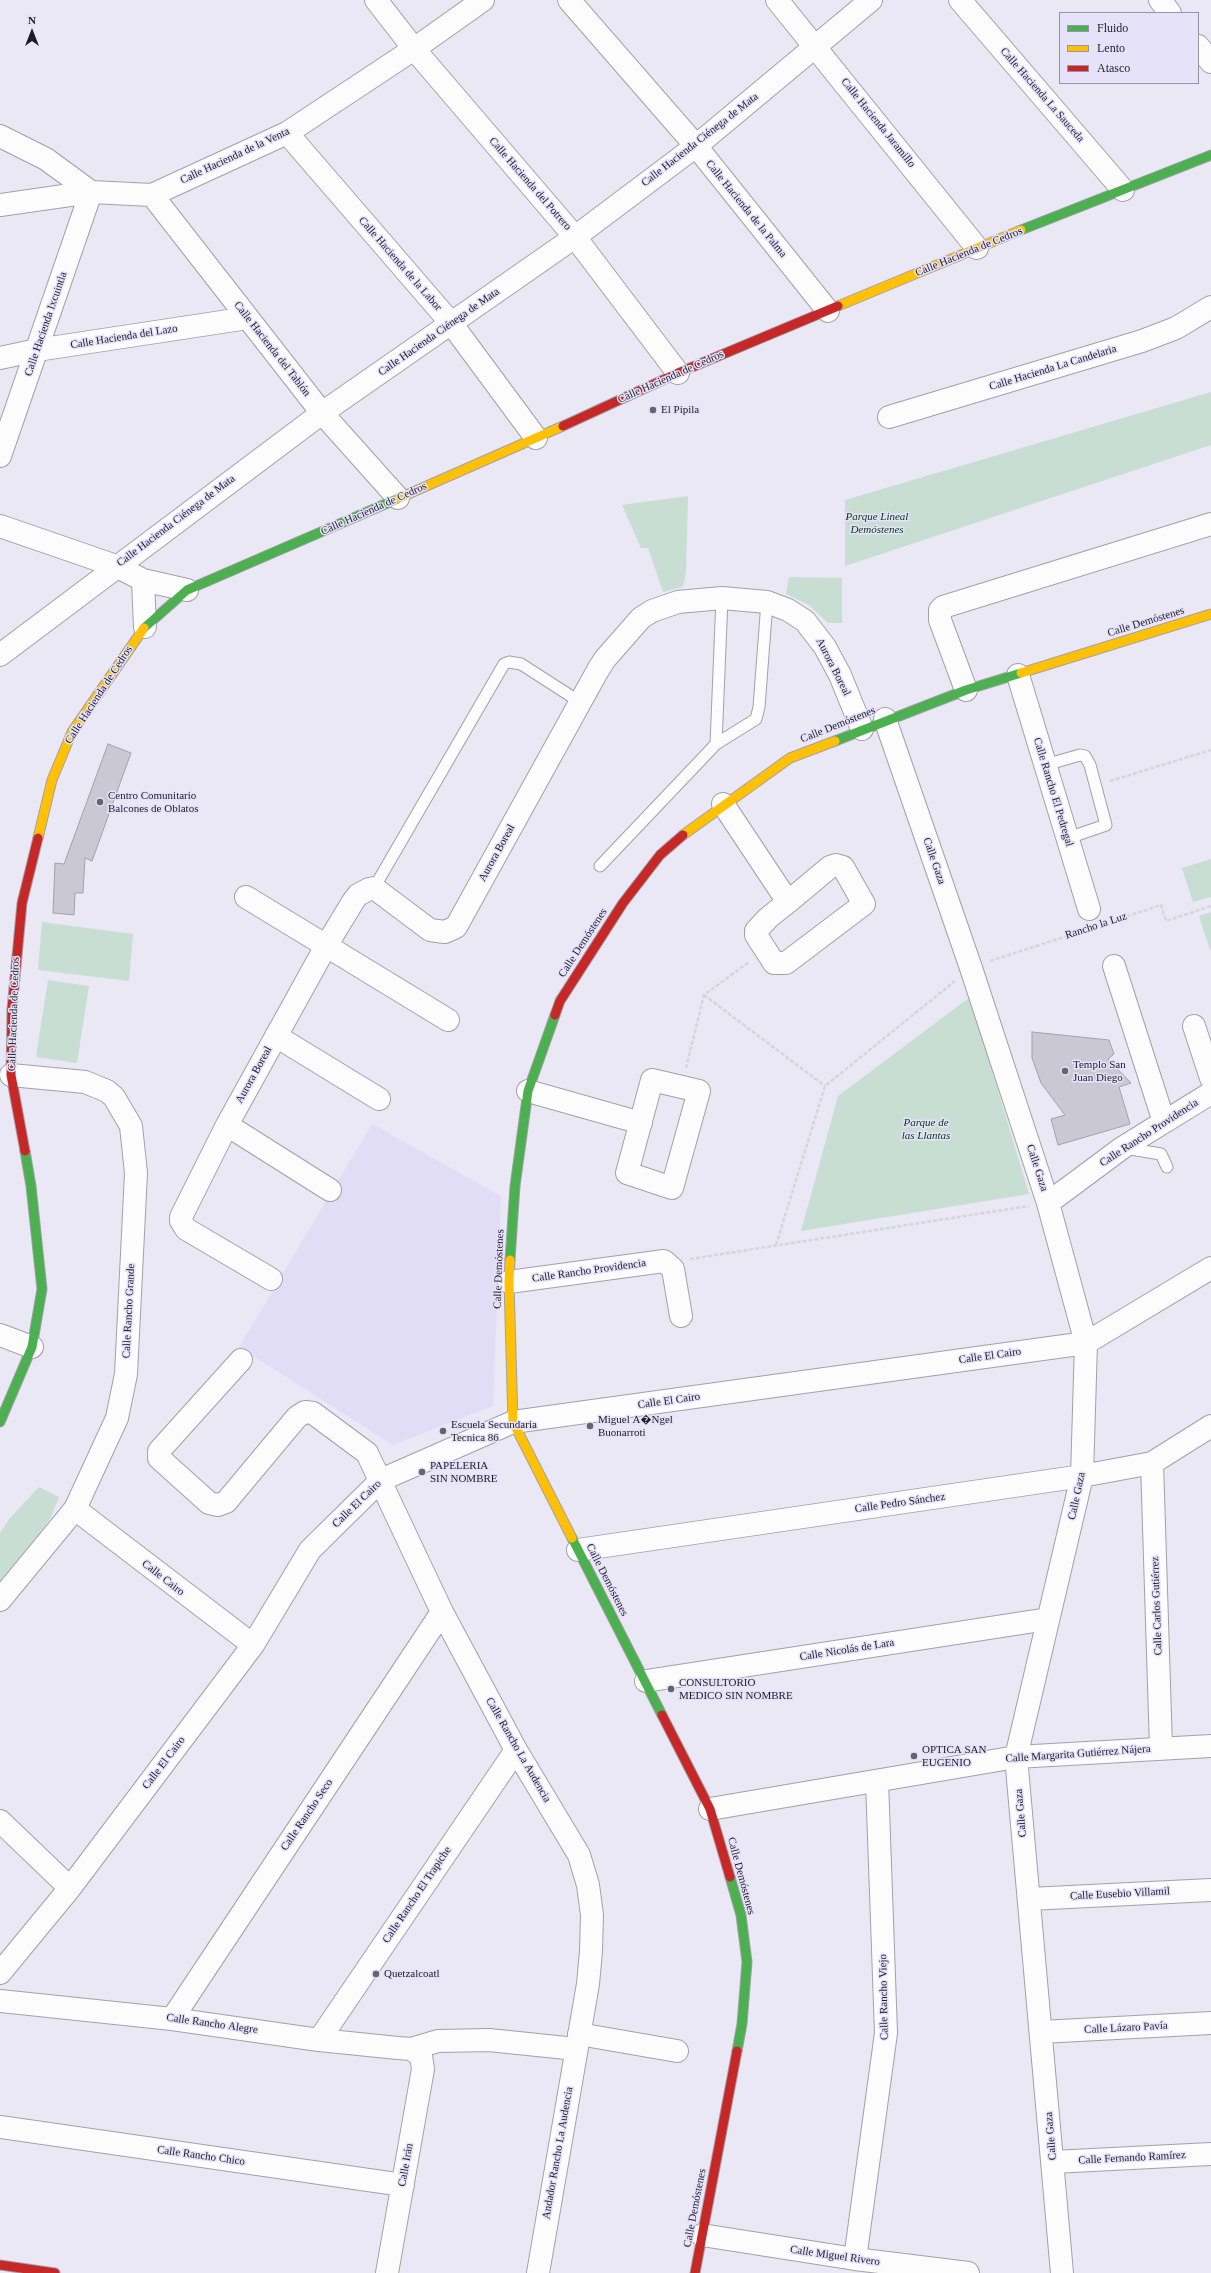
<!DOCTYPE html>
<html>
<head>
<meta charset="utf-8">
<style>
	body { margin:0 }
	#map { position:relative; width:1211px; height:2273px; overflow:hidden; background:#eae8f4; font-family:"Times New Roman",serif }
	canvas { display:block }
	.legend { position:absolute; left:1059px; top:12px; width:140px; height:72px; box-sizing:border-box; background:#e6e2fa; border:1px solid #9693a6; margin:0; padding:5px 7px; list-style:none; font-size:12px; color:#1e1c27 }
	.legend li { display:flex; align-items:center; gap:8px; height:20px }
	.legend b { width:20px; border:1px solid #9693a6 }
	.north { position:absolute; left:12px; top:12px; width:40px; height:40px; -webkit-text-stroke:3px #e6e2fa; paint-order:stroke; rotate:0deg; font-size:11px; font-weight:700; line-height:16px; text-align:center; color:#1e1c27 }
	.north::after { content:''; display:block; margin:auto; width:14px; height:18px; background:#1e1c27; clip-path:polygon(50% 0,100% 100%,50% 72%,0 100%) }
</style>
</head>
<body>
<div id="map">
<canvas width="1211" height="2273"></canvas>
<ul class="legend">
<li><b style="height:5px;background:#4caf50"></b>Fluido</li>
<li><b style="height:5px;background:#ffc107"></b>Lento</li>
<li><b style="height:5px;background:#c62828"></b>Atasco</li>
</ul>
<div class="north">N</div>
</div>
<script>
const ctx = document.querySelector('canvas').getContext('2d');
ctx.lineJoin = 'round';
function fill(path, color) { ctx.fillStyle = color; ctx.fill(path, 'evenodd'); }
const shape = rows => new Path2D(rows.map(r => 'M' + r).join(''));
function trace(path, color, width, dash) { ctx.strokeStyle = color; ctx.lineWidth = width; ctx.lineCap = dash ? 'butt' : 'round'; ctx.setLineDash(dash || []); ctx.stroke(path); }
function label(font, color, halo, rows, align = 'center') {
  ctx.font = font + ' "Times New Roman",serif'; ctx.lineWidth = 3; ctx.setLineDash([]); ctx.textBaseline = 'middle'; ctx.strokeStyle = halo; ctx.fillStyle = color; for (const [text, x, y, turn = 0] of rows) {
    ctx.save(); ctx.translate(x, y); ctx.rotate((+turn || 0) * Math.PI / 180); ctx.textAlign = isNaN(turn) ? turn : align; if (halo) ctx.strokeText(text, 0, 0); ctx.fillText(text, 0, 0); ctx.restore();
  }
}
fill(shape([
	[372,1124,501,1196,493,1406,393,1445,239,1347]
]), '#e2ddf7');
fill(shape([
	[1211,392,1211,445,845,566,845,500],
	[688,496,686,572,683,587,663,592,648,548,641,548,622,505],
	[789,577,842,578,842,623,828,623,809,605,786,594],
	[1211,859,1211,897,1193,902,1182,868],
	[1211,912,1211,950,1210,950,1199,916],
	[42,922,133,934,129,981,38,970],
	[48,980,89,986,77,1063,36,1057],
	[970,997,1029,1194,801,1231,838,1096],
	[39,1487,59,1497,51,1517,13,1570,0,1584,0,1533,9,1519]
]), '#c8ded2');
const building = shape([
	[108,744,131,753,92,861,85,858,83,893,75,893,74,915,53,913,55,863,64,864,108,744],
	[1032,1032,1109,1040,1114,1054,1108,1059,1131,1083,1119,1087,1130,1124,1058,1145,1051,1119,1065,1115,1041,1083,1032,1058,1032,1032]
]);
fill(building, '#cac8d3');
trace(building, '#a2a0ab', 1);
const lane = shape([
	[716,744,722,598],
	[1045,765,1080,755,1085,756,1090,765,1106,825,1068,838],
	[600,866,716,744,756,719,759,707,767,602],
	[374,888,504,664,509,662,521,664,580,702],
	[1124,1148,1161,1154,1167,1167]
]);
const street = shape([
	[376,0,414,49,575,237,678,373],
	[569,0,696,146,828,311],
	[777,0,977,248],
	[960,0,1123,190],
	[1160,0,1170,13],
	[1198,46,1211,62],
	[287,133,451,323,536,438],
	[0,136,46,159,91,192,0,456],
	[152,195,322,413,398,498],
	[0,205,91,192,152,195,287,133,414,49,483,0],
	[0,358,37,350,248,318],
	[889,417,1142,341,1176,328,1211,307],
	[0,526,116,566,143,580,187,590],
	[143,580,145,627],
	[0,655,322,413,575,237,696,146,871,0],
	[1018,675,1089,909],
	[966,690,940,620,940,610,943,607,1211,524],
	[885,719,971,968,1048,1203,1086,1343,1082,1476,1016,1757,1062,2273],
	[723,804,788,902,768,918,756,931,756,935,774,963,786,963,864,904,843,867,836,865,830,867,788,902],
	[246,897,448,1020],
	[1114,966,1164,1122],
	[1194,1026,1211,1078],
	[276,1036,379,1099],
	[652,1080,699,1091,672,1188,627,1173,652,1080],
	[528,1091,641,1123],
	[227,1125,330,1190],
	[1048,1203,1122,1148,1211,1093],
	[271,1279,186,1229,181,1221,181,1217,227,1125,326,946,354,900,358,895,369,889,374,888,430,930,445,932,456,927,598,670,605,659,641,618,652,611,678,602,722,598,767,602,788,610,805,621,825,647,840,675,862,729],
	[509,1282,664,1261,673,1269,681,1316],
	[0,1335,32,1347],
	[241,1360,159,1451,159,1458,209,1503,218,1505,226,1502,297,1417,305,1412,313,1413,367,1453,442,1612,516,1750,579,1855,588,1885,592,1915,591,1951,588,1984,538,2273],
	[1152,1463,1161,1748],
	[75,1509,253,1645],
	[578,1550,1082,1476,1152,1463,1211,1426],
	[0,1600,75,1509,117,1418,126,1374,136,1173,131,1126,114,1097,107,1091,85,1082,11,1075],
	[646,1681,1048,1619],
	[710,1809,1016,1757,1211,1746],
	[0,1821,70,1888],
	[1029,1899,1211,1890],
	[0,1973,70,1888,253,1645,310,1550,381,1480,513,1422,1086,1343,1211,1268],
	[0,2001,172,2019,319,2040,398,2048,411,2049,421,2056,423,2069,387,2273],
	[172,2019,442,1612],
	[1041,2032,1211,2023],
	[579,2034,677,2051],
	[319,2040,516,1750],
	[411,2049,438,2041,489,2040,576,2049],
	[0,2127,403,2185],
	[1053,2162,1211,2154],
	[702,2235,855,2259,968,2273],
	[855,2259,886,2033,877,1781]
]);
const fast = shape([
	[1021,230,1211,155],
	[144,628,187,590,397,499],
	[835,741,966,690,1021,673],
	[510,1260,515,1186,528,1091,555,1015],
	[0,1422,32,1347,42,1289,31,1186,25,1151],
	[572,1538,662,1715],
	[730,1877,741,1915,747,1962,742,2024,737,2051]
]);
const slow = shape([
	[838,306,1021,230],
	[397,499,563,426],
	[1021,673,1211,614],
	[683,835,790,758,835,741],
	[38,838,52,780,72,732,144,628],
	[510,1260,509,1282,513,1422,572,1538]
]);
const jam = shape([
	[563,426,678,373,838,306],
	[555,1015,560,1001,623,903,660,855,683,835],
	[25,1151,11,1075,12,1009,22,903,38,838],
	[662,1715,710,1809,730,1877],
	[0,2265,55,2273],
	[695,2273,737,2051]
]);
trace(lane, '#a2a0aa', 13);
trace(street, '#a2a0aa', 24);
trace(fast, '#a2a0aa', 11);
trace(slow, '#a2a0aa', 11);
trace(jam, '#a2a0aa', 11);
trace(shape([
	[1110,781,1211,750],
	[1104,924,1161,905,1166,921,1211,906],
	[990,961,1086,930],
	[704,995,825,1086],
	[686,1068,704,995,749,962],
	[776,1245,825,1086,955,981],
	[690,1259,1029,1206]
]), '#d6d5d9', 2.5, [4, 2]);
trace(lane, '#fcfcfd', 11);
trace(street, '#fcfcfd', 22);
trace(fast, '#4caf50', 9);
trace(slow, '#ffc107', 9);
trace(jam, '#c62828', 9);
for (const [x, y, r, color] of [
	[653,410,4,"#65636f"],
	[100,802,4,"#65636f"],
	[1065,1071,4,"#65636f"],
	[590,1426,4,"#65636f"],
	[443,1431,4,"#65636f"],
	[422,1472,4,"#65636f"],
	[671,1689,4,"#65636f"],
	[914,1756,4,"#65636f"],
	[376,1974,4,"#65636f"]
]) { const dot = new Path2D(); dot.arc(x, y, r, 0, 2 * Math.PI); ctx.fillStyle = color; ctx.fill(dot); trace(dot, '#e6e2fa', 1.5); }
label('11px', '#1e1c27', '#e6e2fa', [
	["Calle Hacienda La Sauceda",1042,95,49],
	["Calle Hacienda Jaramillo",878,123,51],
	["Calle Hacienda Ciénega de Mata",700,140,-38],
	["Calle Hacienda de la Venta",235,156,-25],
	["Calle Hacienda del Potrero",530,184,49],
	["Calle Hacienda de la Palma",746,209,51],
	["Calle Hacienda de Cedros",969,252,-22],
	["Calle Hacienda de la Labor",400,264,49],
	["Calle Hacienda Ixcuintla",46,324,-71],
	["Calle Hacienda Ciénega de Mata",439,332,-35],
	["Calle Hacienda del Lazo",124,337,-9],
	["Calle Hacienda del Tablón",272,349,52],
	["Calle Hacienda La Candelaria",1053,368,-17],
	["Calle Hacienda de Cedros",671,377,-24],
	["Calle Hacienda de Cedros",374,509,-24],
	["Calle Hacienda Ciénega de Mata",176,521,-37],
	["Calle Demóstenes",1146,622,-17],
	["Aurora Boreal",833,667,63],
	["Calle Hacienda de Cedros",99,695,-57],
	["Calle Demóstenes",838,725,-22],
	["Calle Rancho El Pedregal",1053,792,73],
	["Aurora Boreal",497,853,-61],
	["Calle Gaza",934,861,71],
	["Rancho la Luz",1096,926,-18],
	["Calle Demóstenes",583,943,-57],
	["Calle Hacienda de Cedros",14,1014,-88],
	["Aurora Boreal",254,1075,-61],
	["Calle Rancho Providencia",1149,1133,-33],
	["Calle Gaza",1037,1168,72],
	["Calle Demóstenes",499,1269,-88],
	["Calle Rancho Providencia",589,1271,-8],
	["Calle Rancho Grande",129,1311,-87],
	["Calle El Cairo",990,1356,-8],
	["Calle El Cairo",669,1401,-8],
	["Calle Gaza",1077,1496,-78],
	["Calle Pedro Sánchez",900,1503,-8],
	["Calle El Cairo",357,1504,-44],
	["Calle Cairo",163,1578,38],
	["Calle Demóstenes",607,1580,63],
	["Calle Carlos Gutiérrez",1157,1606,-92],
	["Calle Nicolás de Lara",847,1650,-9],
	["Calle Rancho La Audencia",518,1750,60],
	["Calle Margarita Gutiérrez Nájera",1078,1754,-4],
	["Calle El Cairo",164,1763,-53],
	["Calle Gaza",1021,1813,-95],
	["Calle Rancho Seco",307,1815,-56],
	["Calle Demóstenes",741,1876,75],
	["Calle Eusebio Villamil",1120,1894,-3],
	["Calle Rancho El Trapiche",417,1895,-56],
	["Calle Rancho Viejo",884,1997,-91],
	["Calle Rancho Alegre",212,2024,8],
	["Calle Lázaro Pavía",1126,2028,-3],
	["Calle Gaza",1051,2136,-95],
	["Andador Rancho La Audencia",558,2153,-80],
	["Calle Rancho Chico",201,2156,8],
	["Calle Fernando Ramírez",1132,2158,-3],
	["Calle Irán",406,2165,-80],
	["Calle Demóstenes",695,2208,-79],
	["Calle Miguel Rivero",835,2256,8]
]);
label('11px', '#1e1c27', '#e6e2fa', [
	["El Pipila",661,410],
	["Centro Comunitario",108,796],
	["Balcones de Oblatos",108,809],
	["Templo San",1073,1065],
	["Juan Diego",1073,1078],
	["Miguel A�Ngel",598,1420],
	["Buonarroti",598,1433],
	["Escuela Secundaria",451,1425],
	["Tecnica 86",451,1438],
	["PAPELERIA",430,1466],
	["SIN NOMBRE",430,1479],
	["CONSULTORIO",679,1683],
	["MEDICO SIN NOMBRE",679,1696],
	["OPTICA SAN",922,1750],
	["EUGENIO",922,1763],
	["Quetzalcoatl",384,1974]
], 'left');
label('italic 11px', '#013516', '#e6e2fa', [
	["Parque Lineal",877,517],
	["Demóstenes",877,530],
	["Parque de",926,1123],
	["las Llantas",926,1136]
]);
</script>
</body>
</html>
